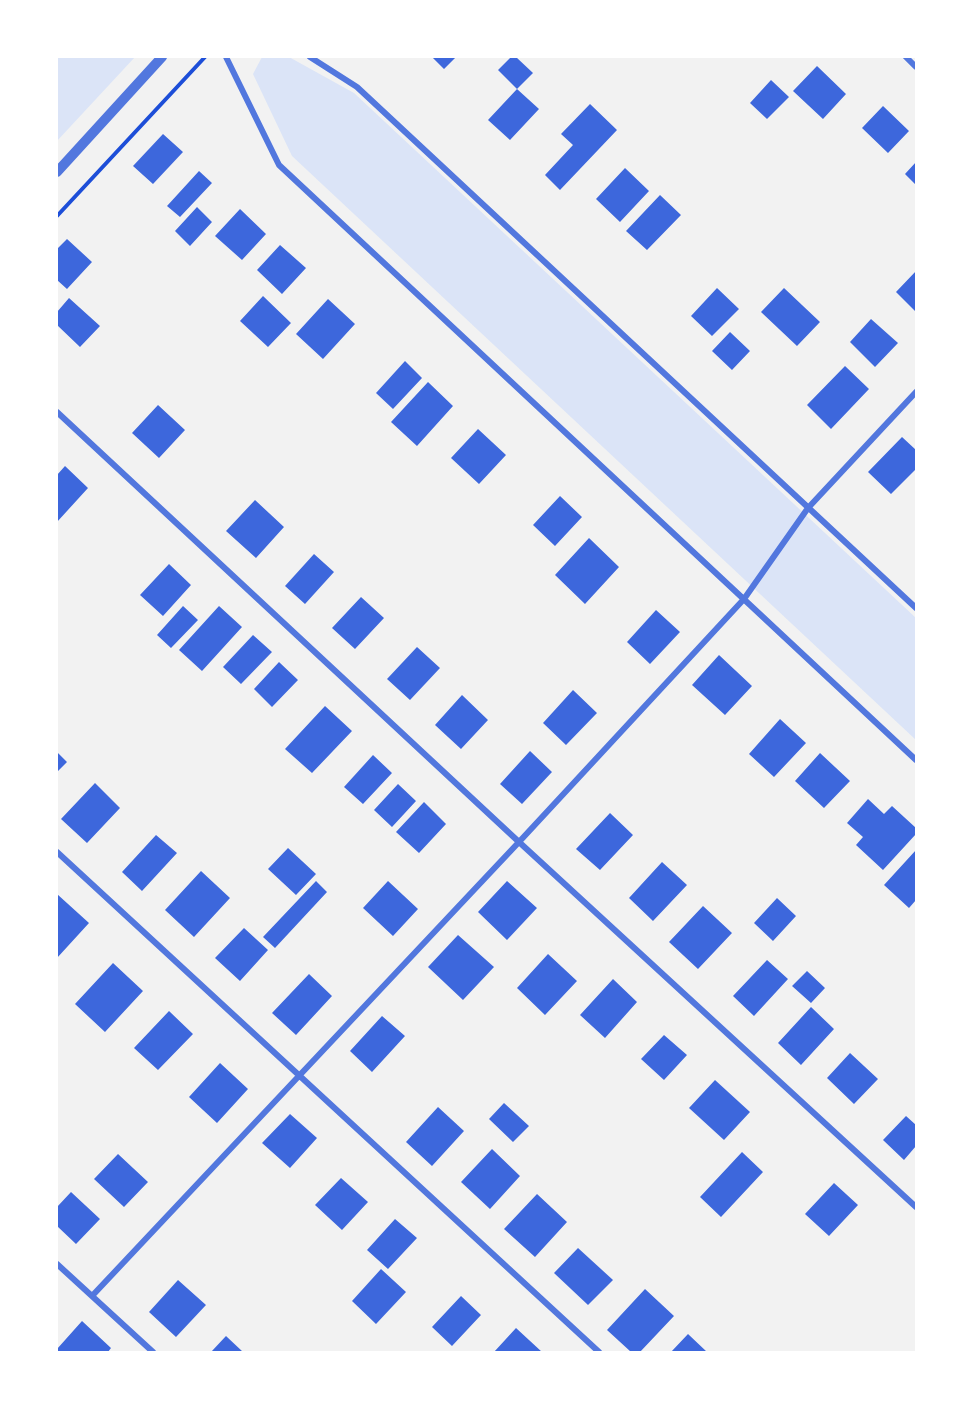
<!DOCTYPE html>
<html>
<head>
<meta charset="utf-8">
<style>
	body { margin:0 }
	#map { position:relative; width:973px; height:1409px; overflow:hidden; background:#f2f2f2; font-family:"Golos Text",sans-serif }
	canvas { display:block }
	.frame { position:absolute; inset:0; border:58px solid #fff; pointer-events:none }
</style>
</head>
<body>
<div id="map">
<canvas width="973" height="1409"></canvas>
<div class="frame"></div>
</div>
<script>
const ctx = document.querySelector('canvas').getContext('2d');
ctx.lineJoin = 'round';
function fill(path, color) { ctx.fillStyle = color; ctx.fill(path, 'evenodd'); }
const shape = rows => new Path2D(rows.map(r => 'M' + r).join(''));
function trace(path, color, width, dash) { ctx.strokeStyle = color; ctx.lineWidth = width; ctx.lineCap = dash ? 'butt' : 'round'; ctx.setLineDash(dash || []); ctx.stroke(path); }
fill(shape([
	[57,57,135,57,57,141],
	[262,57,289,57,354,93,916,618,916,740,292,156,253,74]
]), '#dbe4f7');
fill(shape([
	[432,57,456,57,444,69],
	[511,57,516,57,533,73,517,89,498,70],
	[817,66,846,94,823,119,793,91],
	[771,80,789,97,767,119,750,103],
	[517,89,539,109,510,140,488,120],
	[590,104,617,130,560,190,545,175,573,145,561,134],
	[883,106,909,131,888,153,862,128],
	[163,134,183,152,153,184,133,166],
	[916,162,916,185,905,174],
	[625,168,649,191,620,222,596,199],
	[199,171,212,183,180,217,167,206],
	[660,195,681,215,647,250,626,231],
	[197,207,212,222,190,246,175,231],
	[240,209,266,234,242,260,215,236],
	[67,239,92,262,67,289,57,280,57,249],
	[280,245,306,268,282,294,257,270],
	[916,271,916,312,896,292],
	[717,288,739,309,712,336,691,316],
	[784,288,820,322,797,346,761,312],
	[263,296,291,323,268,347,240,321],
	[69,298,100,326,80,347,57,325,57,312],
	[328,299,355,324,323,359,296,334],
	[871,319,898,343,875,367,850,342],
	[730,332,750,351,732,370,712,351],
	[405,361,422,378,393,409,376,393],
	[845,366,869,389,831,429,807,405],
	[428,382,453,406,417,446,391,422],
	[158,405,185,430,159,458,132,433],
	[478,429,506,455,479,484,451,458],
	[902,437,916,450,916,469,891,494,868,472],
	[65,466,88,488,57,522,57,475],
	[560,496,582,517,555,546,533,525],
	[255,500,284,527,256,558,226,531],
	[589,538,619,567,585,604,555,575],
	[314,554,334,572,305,604,285,586],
	[169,564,191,585,163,616,140,595],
	[361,597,384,618,355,649,332,628],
	[183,606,198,620,171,648,157,635],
	[219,606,242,627,202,671,179,650],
	[656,610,680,632,650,664,627,642],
	[253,635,272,652,241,684,223,667],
	[417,647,440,668,410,700,387,679],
	[719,655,752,686,725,715,692,685],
	[279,662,298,680,272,707,254,689],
	[573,690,597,713,566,745,543,723],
	[462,695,488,720,461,749,435,725],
	[325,706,352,731,312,773,285,749],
	[780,719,806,743,774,777,749,754],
	[530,751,552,772,522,804,500,784],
	[57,752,67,762,57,772],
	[820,753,850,781,824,808,795,781],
	[373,755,392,773,363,804,344,787],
	[95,783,120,808,87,843,61,819],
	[398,784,416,801,392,827,374,810],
	[868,799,884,814,892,806,916,828,916,834,883,870,856,845,863,837,847,823],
	[424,802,446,824,419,853,396,832],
	[610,813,633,835,600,870,576,849],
	[156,835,177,853,142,891,122,872],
	[288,848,316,874,296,895,268,869],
	[916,850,916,900,909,908,884,885],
	[662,862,687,885,653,921,629,898],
	[201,871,230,898,194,937,165,910],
	[316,881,327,892,275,948,263,937],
	[388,881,418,909,393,936,363,908],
	[507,881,537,908,507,940,478,912],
	[57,894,89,923,57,958],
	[777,898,796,916,773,941,754,923],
	[703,906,732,933,698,969,669,942],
	[244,928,268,950,240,981,215,958],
	[458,935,494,967,463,1000,428,967],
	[548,954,577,981,545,1015,517,988],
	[767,960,788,979,754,1016,733,996],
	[113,963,143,991,105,1032,75,1004],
	[807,971,825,988,811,1003,792,986],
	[309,974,332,996,296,1035,272,1013],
	[613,979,637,1002,605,1038,580,1015],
	[811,1007,834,1029,801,1065,778,1043],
	[169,1011,193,1034,158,1070,134,1048],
	[382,1016,405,1036,372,1072,350,1051],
	[664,1035,687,1055,664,1080,641,1059],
	[850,1053,878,1079,854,1104,827,1078],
	[220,1063,248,1089,217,1123,189,1097],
	[715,1080,750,1112,724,1140,689,1108],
	[504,1103,529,1126,513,1142,489,1119],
	[438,1107,464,1131,432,1166,406,1142],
	[290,1114,317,1138,290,1168,262,1143],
	[906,1116,916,1125,916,1146,904,1160,883,1140],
	[492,1149,520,1176,490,1209,461,1182],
	[742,1152,763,1172,721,1217,700,1197],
	[118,1154,148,1182,124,1207,94,1179],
	[341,1178,368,1202,342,1230,315,1205],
	[834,1183,858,1205,829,1236,805,1214],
	[71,1192,100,1219,76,1244,57,1226,57,1207],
	[537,1194,567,1222,535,1257,504,1229],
	[395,1219,417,1238,388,1269,367,1250],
	[578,1248,613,1280,588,1305,554,1273],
	[381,1269,406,1292,376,1324,352,1301],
	[178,1280,206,1305,176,1337,149,1312],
	[645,1289,674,1316,640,1352,631,1352,607,1330],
	[461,1296,481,1315,452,1346,432,1327],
	[82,1321,111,1348,108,1352,57,1352,57,1349],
	[516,1328,542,1352,494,1352],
	[688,1334,707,1352,671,1352],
	[226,1336,243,1352,211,1352]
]), '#3d67dc');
trace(shape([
	[57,216,205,57]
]), '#1d4ed8', 4);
trace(shape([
	[226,57,279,165,916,760],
	[310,57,357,87,916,608],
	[906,57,916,67],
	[57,412,519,842,916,1207],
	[57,852,599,1352],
	[57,1264,153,1352],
	[92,1296,519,842,744,599,808,508,916,392]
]), '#5277de', 6);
trace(shape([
	[57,172,162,57]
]), '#5277de', 10);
</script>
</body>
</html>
